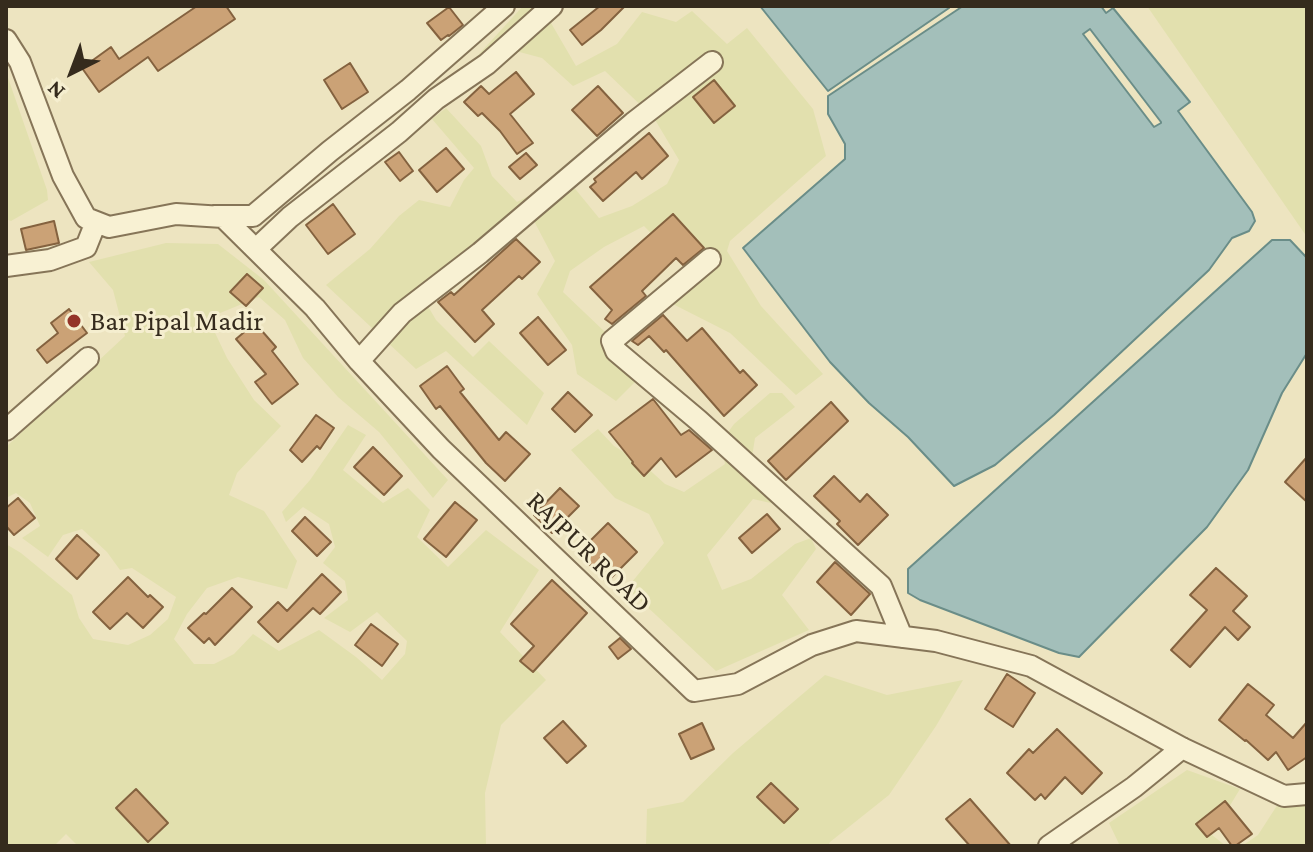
<!DOCTYPE html>
<html>
<head>
<meta charset="utf-8">
<style>
	body { margin:0 }
	#map { position:relative; width:1313px; height:852px; overflow:hidden; background:#ede4c0; font-family:"Crimson Pro",serif }
	canvas { display:block }
	.frame { position:absolute; inset:0; border:8px solid #352b1d; pointer-events:none }
	.north { position:absolute; left:32px; top:32px; width:80px; height:80px; -webkit-text-stroke:6px #f5eecf; paint-order:stroke; rotate:222deg; font-size:22px; font-weight:700; line-height:32px; text-align:center; color:#352b1d }
	.north::after { content:''; display:block; margin:auto; width:28px; height:36px; background:#352b1d; clip-path:polygon(50% 0,100% 100%,50% 72%,0 100%) }
</style>
</head>
<body>
<div id="map">
<canvas width="1313" height="852"></canvas>
<div class="frame"></div>
<div class="north">N</div>
</div>
<script>
const ctx = document.querySelector('canvas').getContext('2d');
ctx.lineJoin = 'round';
function fill(path, color) { ctx.fillStyle = color; ctx.fill(path, 'evenodd'); }
const shape = rows => new Path2D(rows.map(r => 'M' + r).join(''));
function trace(path, color, width, dash) { ctx.strokeStyle = color; ctx.lineWidth = width; ctx.lineCap = dash ? 'butt' : 'round'; ctx.setLineDash(dash || []); ctx.stroke(path); }
function label(font, color, halo, rows, align = 'center') {
  ctx.font = font + ' "Crimson Pro",serif'; ctx.lineWidth = 6; ctx.setLineDash([]); ctx.textBaseline = 'middle'; ctx.strokeStyle = halo; ctx.fillStyle = color; for (const [text, x, y, turn = 0] of rows) {
    ctx.save(); ctx.translate(x, y); ctx.rotate((+turn || 0) * Math.PI / 180); ctx.textAlign = isNaN(turn) ? turn : align; if (halo) ctx.strokeText(text, 0, 0); ctx.fillText(text, 0, 0); ctx.restore();
  }
}
fill(shape([
	[523,6,563,6,551,23,576,66,617,44,642,12,676,22,692,11,727,44,747,28,813,109,826,156,730,241,727,251,761,306,823,374,796,395,730,333,663,299,689,272,644,226,604,247,570,271,563,292,605,332,614,354,635,382,616,401,577,374,572,345,537,294,555,261,534,221,514,219,418,289,436,320,473,357,489,341,544,393,527,425,446,351,416,369,326,285,370,249,399,216,419,200,450,207,464,180,474,168,432,119,446,108,481,146,492,176,517,202,548,186,563,174,599,218,632,206,667,184,679,160,654,118,605,71,573,86,542,58,512,50,449,87],
	[1147,6,1307,6,1307,237],
	[6,72,47,190,48,200,11,221,6,219],
	[166,243,218,244,264,280,448,480,433,498,379,432,338,397,303,358,285,320,259,297,208,318,227,358,254,400,281,426,237,473,229,495,264,511,297,561,287,589,238,577,207,588,187,614,174,639,194,664,214,664,234,654,253,634,279,651,319,630,356,657,382,680,405,654,407,641,377,612,350,632,324,618,348,600,345,581,323,563,335,547,329,524,303,507,286,522,282,512,310,480,348,425,366,435,343,470,383,503,408,488,430,510,417,537,448,567,486,530,539,570,500,632,546,680,501,725,485,793,486,846,78,846,66,834,54,846,6,846,6,544,21,553,72,595,79,618,93,639,128,645,150,635,168,619,176,597,132,568,120,570,107,552,82,529,63,535,48,557,22,538,40,526,30,503,16,493,6,498,6,447,125,336,113,290,89,262],
	[770,393,782,393,795,407,755,438,752,457,797,509,753,499,707,555,722,590,751,579,795,544,811,538,816,549,782,595,809,630,716,671,627,588,664,543,649,514,615,498,571,450,598,429,614,446,643,464,665,484,684,492,725,464,721,442,734,424],
	[825,675,887,695,963,680,936,726,889,795,830,842,828,846,646,846,647,809,683,802,733,753],
	[1187,770,1240,789,1212,835,1226,846,1120,846,1109,823],
	[1278,804,1307,805,1307,846,1242,846,1258,835]
]), '#e2e0ae');
const water = shape([
	[760,6,950,6,949,8,828,91,760,6],
	[963,6,1101,6,1106,13,1113,8,1190,102,1178,111,1252,212,1255,221,1249,231,1232,238,1209,270,1054,415,995,465,954,486,908,437,869,403,830,362,743,248,845,159,845,144,828,114,828,96,963,6],
	[1090,29,1161,122,1161,123,1154,127,1083,34,1090,29],
	[1272,240,1290,240,1307,258,1307,353,1282,393,1248,470,1207,527,1079,657,1059,653,920,600,908,593,908,569,1272,240]
]);
fill(water, '#a3bfba');
trace(water, '#6a8d88', 2);
const building = shape([
	[197,6,226,6,235,19,158,71,148,57,99,92,82,68,111,47,119,59,197,6],
	[600,6,625,6,601,30,582,45,570,30,600,6],
	[449,7,463,25,449,36,448,35,441,40,427,23,449,7],
	[350,63,368,92,342,109,324,80,350,63],
	[516,72,534,94,510,114,533,143,517,154,500,131,482,113,478,116,464,102,481,86,489,94,516,72],
	[714,80,735,106,714,123,693,97,714,80],
	[598,86,623,113,597,136,572,110,598,86],
	[649,133,668,156,642,179,636,172,603,201,590,187,596,182,594,179,649,133],
	[446,148,464,169,437,192,419,170,446,148],
	[399,152,413,171,400,181,385,162,399,152],
	[526,153,537,165,520,179,509,167,526,153],
	[333,204,355,234,328,254,306,225,333,204],
	[673,214,704,248,683,265,676,258,642,291,646,296,612,324,605,319,612,310,590,287,673,214],
	[54,221,59,243,26,250,21,229,54,221],
	[516,239,540,262,522,279,519,276,482,310,494,324,475,342,438,302,451,292,454,295,516,239],
	[247,274,263,288,246,306,230,292,247,274],
	[69,309,87,333,47,363,37,350,58,333,51,323,69,309],
	[663,315,687,341,702,328,740,373,743,370,757,385,724,416,666,350,664,352,649,336,638,345,632,341,663,315],
	[538,317,566,350,548,365,520,333,538,317],
	[255,323,276,347,272,351,298,384,272,404,255,382,266,374,236,339,255,323],
	[447,366,464,389,460,392,499,440,506,432,530,454,505,481,486,463,440,406,436,409,420,386,447,366],
	[568,392,592,415,575,432,552,409,568,392],
	[653,399,681,435,689,430,712,450,676,477,661,458,644,476,632,463,633,462,609,432,653,399],
	[831,402,848,421,786,480,768,461,831,402],
	[316,415,334,428,320,449,317,446,302,462,290,450,316,415],
	[373,447,402,476,384,495,354,467,373,447],
	[1307,457,1307,502,1285,482,1307,457],
	[834,476,860,502,867,494,888,515,858,545,837,524,840,521,814,496,834,476],
	[560,488,579,506,552,533,534,515,560,488],
	[18,498,35,518,14,535,6,526,6,508,18,498],
	[455,502,477,520,446,557,424,539,455,502],
	[767,514,780,529,752,553,739,538,767,514],
	[305,517,331,542,317,556,292,531,305,517],
	[608,523,637,552,607,582,578,553,608,523],
	[77,535,99,555,77,579,56,559,77,535],
	[835,562,870,594,851,615,817,582,835,562],
	[1216,568,1247,596,1233,611,1250,627,1238,640,1225,627,1190,667,1171,650,1207,610,1190,595,1216,568],
	[322,574,341,592,320,614,313,608,278,642,258,622,278,602,287,611,322,574],
	[128,577,148,597,150,595,163,607,143,628,127,613,110,629,93,612,128,577],
	[552,580,587,613,533,672,520,661,534,646,511,624,552,580],
	[232,588,252,607,215,645,209,638,204,643,188,628,204,613,206,614,232,588],
	[371,624,398,644,382,666,355,645,371,624],
	[620,638,631,649,618,659,609,647,620,638],
	[1007,674,1035,693,1013,727,985,709,1007,674],
	[1248,684,1274,705,1266,715,1293,738,1307,722,1307,757,1288,770,1276,752,1268,760,1246,740,1245,741,1219,720,1248,684],
	[563,721,586,746,567,763,544,738,563,721],
	[702,723,714,749,691,759,679,734,702,723],
	[1057,729,1102,773,1082,794,1065,777,1045,799,1041,794,1035,800,1007,773,1029,749,1033,753,1057,729],
	[771,783,798,809,784,823,757,797,771,783],
	[136,789,168,823,148,842,116,808,136,789],
	[970,799,1011,846,970,846,946,819,970,799],
	[1225,801,1252,834,1235,846,1232,846,1219,828,1207,837,1196,824,1225,801]
]);
fill(building, '#cba276');
trace(building, '#84623f', 2);
const street = shape([
	[6,40,20,62,63,176,86,218,109,227,176,214,223,217,315,308,359,361,441,449,694,691,738,684,812,645,856,631,936,641,1031,666,1182,748,1284,796,1307,794],
	[215,216,253,216,330,151,408,90,504,6],
	[256,249,290,217,399,132,436,99,487,64,552,6],
	[710,259,612,341,616,351,698,420,881,586,902,637],
	[6,266,50,260,86,247,96,222],
	[359,361,402,313,480,253,633,123,712,62],
	[6,430,88,358],
	[1049,846,1134,787,1182,748]
]);
trace(street, '#867558', 24);
trace(street, '#f8f1d3', 20);
for (const [x, y, r, color] of [
	[74,321,8,"#943429"]
]) { const dot = new Path2D(); dot.arc(x, y, r, 0, 2 * Math.PI); ctx.fillStyle = color; ctx.fill(dot); trace(dot, '#f5eecf', 3); }
label('28px', '#352b1d', '#f5eecf', [
	["Bar Pipal Madir",90,321]
], 'left');
label('28px', '#352b1d', '#f5eecf', [
	["RAJPUR ROAD",589,552,44]
]);
</script>
</body>
</html>
